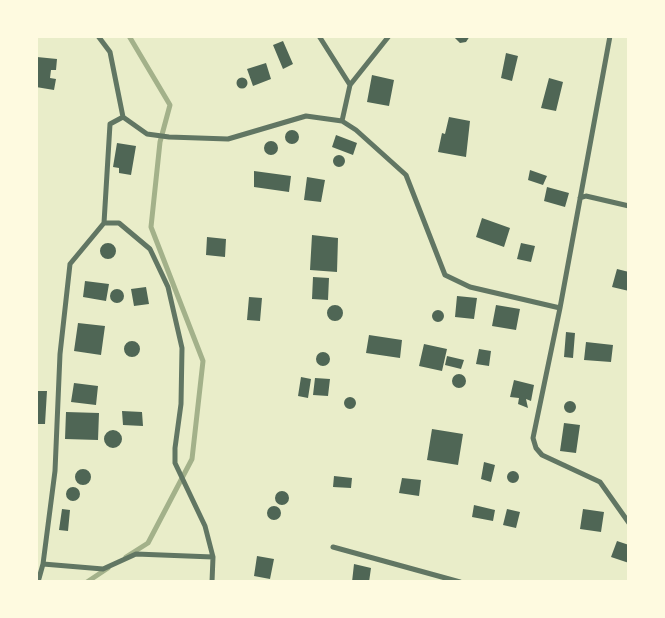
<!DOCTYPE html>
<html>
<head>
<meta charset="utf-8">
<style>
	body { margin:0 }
	#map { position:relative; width:665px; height:618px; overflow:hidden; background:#e9edc9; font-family:"Source Serif 4",serif }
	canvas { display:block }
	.frame { position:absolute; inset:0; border:38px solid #fefae0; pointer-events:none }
</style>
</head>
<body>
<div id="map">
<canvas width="665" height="618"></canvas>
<div class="frame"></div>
</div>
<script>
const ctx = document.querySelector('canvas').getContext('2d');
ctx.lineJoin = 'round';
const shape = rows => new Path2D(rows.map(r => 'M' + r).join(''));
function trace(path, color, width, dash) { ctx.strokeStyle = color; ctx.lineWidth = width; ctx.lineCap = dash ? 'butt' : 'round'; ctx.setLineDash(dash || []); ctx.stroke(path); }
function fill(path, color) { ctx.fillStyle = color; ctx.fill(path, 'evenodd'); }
trace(shape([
	[126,557,148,543,192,459,203,361,151,227,160,142,170,105,129,36],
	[87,582,108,568]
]), '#a3b18a', 5);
fill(shape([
	[453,36,470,36,466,42,460,43],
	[283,41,293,64,283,69,273,45],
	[506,53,518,56,512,81,501,78],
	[37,57,57,59,56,70,51,70,50,78,56,79,54,90,36,87],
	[266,63,271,79,253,86,247,69],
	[372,75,394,80,389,106,367,102],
	'236.5 83a5.5 5.5 0 1 1 11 0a5.5 5.5 0 1 1-11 0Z',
	[549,78,563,82,556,111,541,108],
	[449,117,470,121,466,157,438,152,442,133,445,134],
	'285 137a7 7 0 1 1 14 0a7 7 0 1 1-14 0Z',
	[336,135,357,143,353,155,332,147],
	'264 148a7 7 0 1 1 14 0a7 7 0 1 1-14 0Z',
	[117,143,136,146,131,175,119,173,119,168,113,167],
	'333 161a6 6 0 1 1 12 0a6 6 0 1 1-12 0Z',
	[530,170,547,176,543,185,528,180],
	[254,171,291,176,289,192,254,187],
	[307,177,325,180,321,202,304,200],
	[547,187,569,193,565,207,544,201],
	[482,218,510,228,504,247,476,237],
	[312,235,338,238,337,272,310,270],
	[207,237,226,239,225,257,206,255],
	'100 251a8 8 0 1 1 16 0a8 8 0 1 1-16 0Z',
	[521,243,535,246,531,262,517,259],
	[617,269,629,272,629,291,612,287],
	[313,277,329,278,328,300,312,299],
	[85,281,109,284,106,301,83,297],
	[146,287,149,304,134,306,131,289],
	'110 296a7 7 0 1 1 14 0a7 7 0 1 1-14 0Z',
	[457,296,477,298,474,319,455,317],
	[249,297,262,298,260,321,247,320],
	[496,305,520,309,516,330,492,326],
	'327 313a8 8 0 1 1 16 0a8 8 0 1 1-16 0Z',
	'432 316a6 6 0 1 1 12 0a6 6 0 1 1-12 0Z',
	[78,323,105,326,101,355,74,351],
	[566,332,575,333,573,358,564,357],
	[369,335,402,340,400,358,366,353],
	'124 349a8 8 0 1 1 16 0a8 8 0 1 1-16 0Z',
	[586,342,613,345,611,362,584,360],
	[424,344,447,349,442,371,419,366],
	[479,349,491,351,489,366,476,364],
	'316 359a7 7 0 1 1 14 0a7 7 0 1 1-14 0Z',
	[447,356,464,360,461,369,445,365],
	'452 381a7 7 0 1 1 14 0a7 7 0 1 1-14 0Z',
	[301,377,311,379,308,398,298,396],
	[315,378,330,379,328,396,313,395],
	[514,380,534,385,531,401,526,399,528,408,518,404,519,398,510,397],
	[74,383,98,386,96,405,71,402],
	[36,391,47,391,45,424,36,424],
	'344 403a6 6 0 1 1 12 0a6 6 0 1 1-12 0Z',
	'564 407a6 6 0 1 1 12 0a6 6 0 1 1-12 0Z',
	[122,411,142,412,143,426,123,425],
	[66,412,99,413,98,440,65,439],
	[564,423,580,425,576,453,560,451],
	[432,429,463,434,458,465,427,460],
	'104 439a9 9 0 1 1 18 0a9 9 0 1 1-18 0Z',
	[484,462,495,465,491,482,481,479],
	'75 477a8 8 0 1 1 16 0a8 8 0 1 1-16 0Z',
	'507 477a6 6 0 1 1 12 0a6 6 0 1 1-12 0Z',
	[334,476,352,478,351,488,333,487],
	[402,478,421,480,419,496,399,493],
	'66 494a7 7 0 1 1 14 0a7 7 0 1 1-14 0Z',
	'275 498a7 7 0 1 1 14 0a7 7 0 1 1-14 0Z',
	[474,505,495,510,493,521,472,517],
	'267 513a7 7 0 1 1 14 0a7 7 0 1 1-14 0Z',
	[62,509,70,510,68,531,59,530],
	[507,509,520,512,516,528,503,525],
	[583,509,604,512,601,532,580,529],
	[617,541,629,545,629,563,611,557],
	[257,556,274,559,270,579,254,576],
	[354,564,371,568,369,582,352,582]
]), '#4f6655');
trace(shape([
	[98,36,110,52,123,117,147,134,169,137,228,139,306,116,342,121],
	[319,36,350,85],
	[389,36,350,85,342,121,356,130,406,175,445,275,470,287,560,308],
	[610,36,560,308,533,438,536,448,542,455,600,482,629,523],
	[580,198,586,196,629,206],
	[104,223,119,223,150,249,168,287,182,348,181,404,175,448,175,463,205,526,213,557,212,582],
	[333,547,460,582],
	[43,564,103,569,136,554,213,557],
	[38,582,43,564,55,471,60,354,70,264,104,223,110,124,123,117]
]), '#617663', 5);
</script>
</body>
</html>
